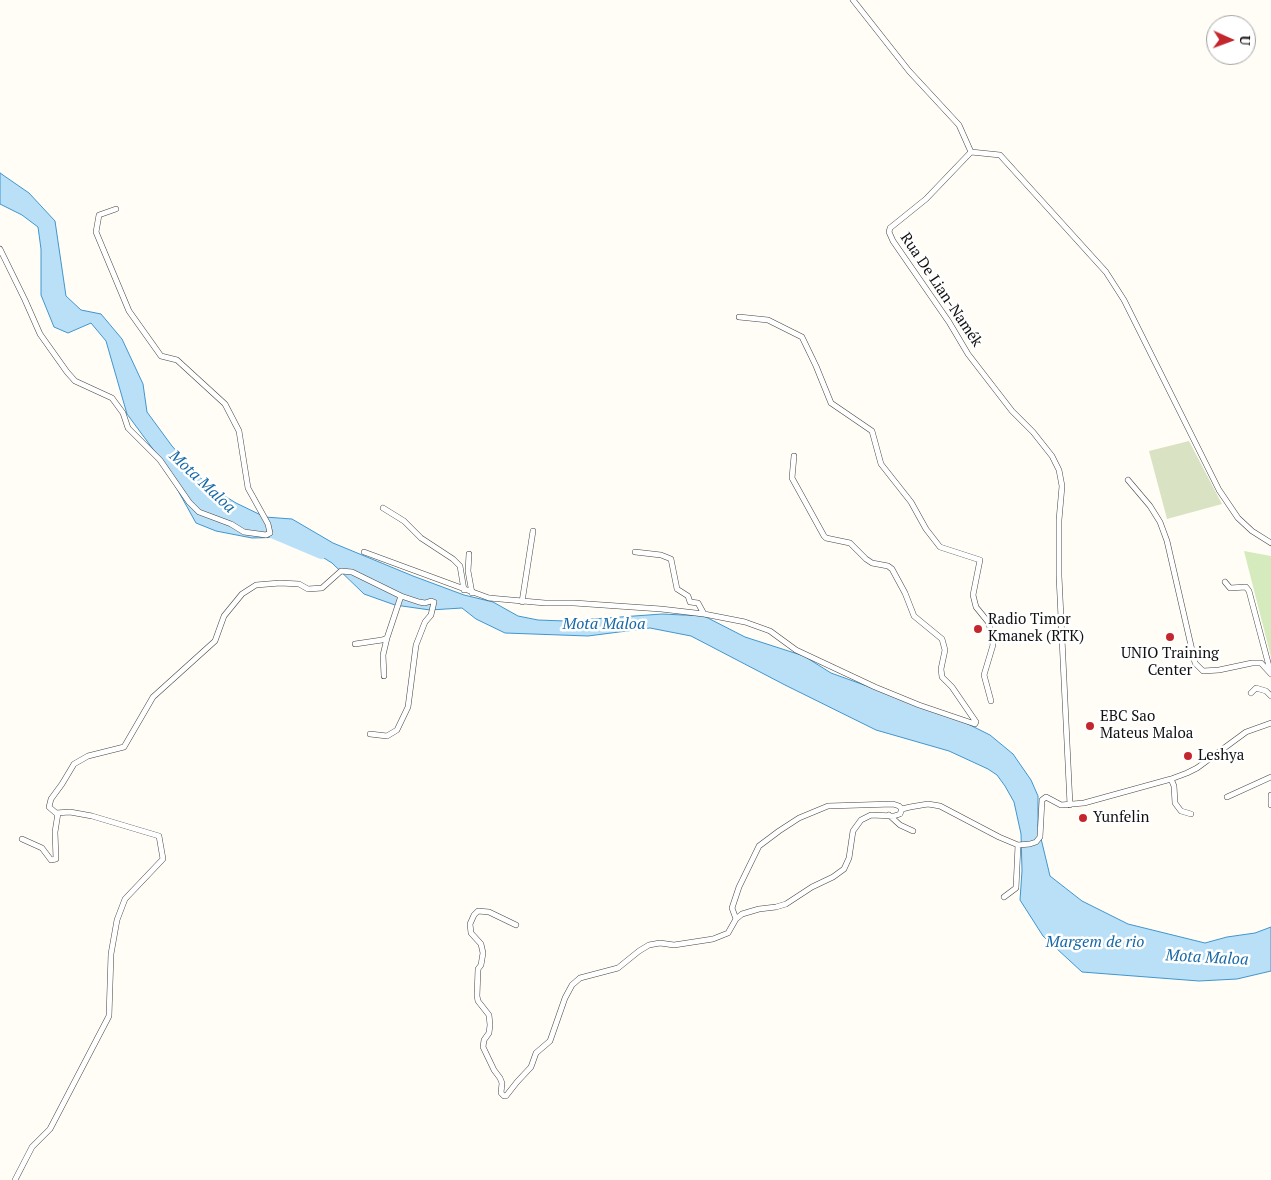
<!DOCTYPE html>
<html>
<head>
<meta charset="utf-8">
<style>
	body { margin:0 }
	#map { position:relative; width:1271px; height:1180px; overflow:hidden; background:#fffdf5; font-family:"PT Serif",serif }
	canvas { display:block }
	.north { position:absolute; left:1206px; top:15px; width:50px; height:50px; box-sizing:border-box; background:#fff; border:1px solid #a0a0a0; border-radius:50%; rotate:92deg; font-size:14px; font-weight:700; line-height:20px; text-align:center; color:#111 }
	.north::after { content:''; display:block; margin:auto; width:18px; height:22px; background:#c4262e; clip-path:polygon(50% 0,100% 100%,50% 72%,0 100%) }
</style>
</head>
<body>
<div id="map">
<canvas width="1271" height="1180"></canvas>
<div class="north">U</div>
</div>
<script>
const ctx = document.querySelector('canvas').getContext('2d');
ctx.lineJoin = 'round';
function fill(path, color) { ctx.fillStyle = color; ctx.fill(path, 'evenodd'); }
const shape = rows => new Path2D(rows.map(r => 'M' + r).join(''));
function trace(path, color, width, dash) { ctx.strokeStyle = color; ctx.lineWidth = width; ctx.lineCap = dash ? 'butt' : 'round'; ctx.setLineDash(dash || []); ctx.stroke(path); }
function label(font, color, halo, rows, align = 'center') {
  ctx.font = font + ' "PT Serif",serif'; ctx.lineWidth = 5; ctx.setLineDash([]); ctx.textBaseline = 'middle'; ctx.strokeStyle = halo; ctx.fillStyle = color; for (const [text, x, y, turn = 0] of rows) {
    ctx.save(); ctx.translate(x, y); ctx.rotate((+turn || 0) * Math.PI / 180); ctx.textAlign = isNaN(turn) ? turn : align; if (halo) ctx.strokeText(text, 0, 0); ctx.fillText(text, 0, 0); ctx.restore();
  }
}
fill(shape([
	[1244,551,1271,556,1271,657]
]), '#d5ebbd');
fill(shape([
	[1189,441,1222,504,1167,519,1149,451]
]), '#d9e3c4');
const water = shape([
	[0,173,29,193,55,221,66,296,81,310,101,314,122,339,143,384,147,412,172,446,207,485,236,503,265,517,292,519,333,543,413,576,464,595,493,602,518,616,538,620,565,621,662,614,704,616,745,637,804,656,831,673,958,719,990,735,1013,754,1031,780,1038,796,1038,826,1050,876,1082,901,1128,924,1205,943,1227,937,1255,933,1271,927,1271,971,1237,979,1199,981,1082,972,1043,936,1020,900,1022,871,1021,834,1014,802,1005,786,997,775,988,769,949,751,876,730,785,685,691,636,650,628,588,636,505,633,476,619,462,608,430,610,395,605,364,594,332,563,290,537,252,538,216,531,196,523,161,460,127,414,106,341,91,323,68,333,54,327,41,295,41,249,38,227,22,215,0,204,0,173]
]);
fill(water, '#b9e0f7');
trace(water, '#3f96cf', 1);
trace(shape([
	[269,532,321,554]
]), '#b9e0f7', 10);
const street = shape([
	[853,0,909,71,959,125,971,152],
	[0,249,25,300,40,334,67,372,75,381,112,398,123,413,128,428,160,460,189,502,199,512,231,524,244,532,266,535,270,533,268,524,248,488,239,431,225,404,177,360,161,356,129,311,96,232,99,215,116,209],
	[739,317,768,320,802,337,816,366,831,403,872,431,881,464,911,502,926,529,940,547,980,560,973,595,976,607,989,623,993,645,984,675,991,701],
	[1128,480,1150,506,1160,522,1167,541,1195,663,1203,671,1219,670,1252,663,1261,663,1271,674],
	[383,508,404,521,421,538,453,559,460,566,464,590],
	[364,552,489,598,545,603,574,603,661,609,704,614,745,622,770,631,796,650,875,687,919,705,975,724,976,722,952,687,942,677,941,669,945,650,942,639,914,616,905,593,892,569,888,566,872,563,866,559,850,543,826,538,824,536,792,478,794,456],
	[635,552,661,555,671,559,677,589,688,596,690,602,698,603,704,614],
	[469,554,468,571,472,593],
	[1225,582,1230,588,1246,587,1249,591,1270,670],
	[522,602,533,531],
	[355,644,382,640,387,638],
	[384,676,383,655,387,638,401,596],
	[1251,693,1256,688,1266,691,1271,696],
	[1171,779,1174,786,1175,803,1181,811,1191,814],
	[1271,795,1271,805],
	[1227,797,1271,777],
	[1070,805,1059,576,1059,520,1062,486,1059,470,1052,456,1033,432,1012,411,968,354,949,322,893,241,889,232,890,228,926,199,971,152,1000,155,1106,272,1124,300,1219,490,1238,518,1252,531,1271,543],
	[889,815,900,825,913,831],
	[22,839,42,848,51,860,56,859,55,832,58,813],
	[1004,897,1016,888,1018,845],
	[736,919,732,908,739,887,759,846,779,831,799,818,828,806,893,804,899,806,902,809],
	[516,925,489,912,478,911,474,915,470,924,471,933,481,944,483,953,481,965,478,969,477,996,478,1001,489,1015,490,1025,489,1033,484,1040,483,1047,494,1070,500,1078,502,1083,501,1093,504,1096,506,1096,517,1082,531,1067,536,1053,550,1041,565,998,572,985,580,978,618,968,639,951,649,945,660,943,674,945,713,939,728,933,736,919,742,914,759,909,776,907,786,904,812,887,833,877,844,869,849,858,853,831,861,820,871,815,894,816,900,814,902,809,910,807,928,804,940,806,999,837,1018,845,1030,844,1036,842,1040,837,1042,800,1046,797,1061,805,1084,803,1171,779,1187,773,1197,768,1246,732,1271,723],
	[15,1180,32,1147,50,1129,109,1016,111,954,117,920,125,899,163,859,159,836,92,816,70,812,56,813,49,807,51,799,62,784,74,764,88,756,124,747,153,697,215,641,224,616,242,594,256,585,280,583,299,584,308,589,322,588,341,571,352,572,401,596,419,602,425,603,431,601,434,602,431,615,425,622,416,645,408,707,397,730,387,736,370,734]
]);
trace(street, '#444', 6);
trace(street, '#fff', 5);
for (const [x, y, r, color] of [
	[978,629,5,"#c4262e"],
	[1170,637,5,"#c4262e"],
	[1090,726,5,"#c4262e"],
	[1188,756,5,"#c4262e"],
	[1083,818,5,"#c4262e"]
]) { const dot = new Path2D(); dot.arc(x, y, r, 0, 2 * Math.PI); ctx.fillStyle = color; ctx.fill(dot); trace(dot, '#fff', 2); }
label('15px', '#111', '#fff', [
	["Rua De Lian-Namék",941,290,56]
]);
label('15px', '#111', '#fff', [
	["Radio Timor",988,620],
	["Kmanek (RTK)",988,637],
	["UNIO Training",1170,654,"center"],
	["Center",1170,671,"center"],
	["EBC Sao",1100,717],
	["Mateus Maloa",1100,734],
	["Leshya",1198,756],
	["Yunfelin",1093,818]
], 'left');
label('italic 16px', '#1768a6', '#fff', [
	["Mota Maloa",202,482,43],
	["Mota Maloa",604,624],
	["Margem de rio",1095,942],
	["Mota Maloa",1207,958,3]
]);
</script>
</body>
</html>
